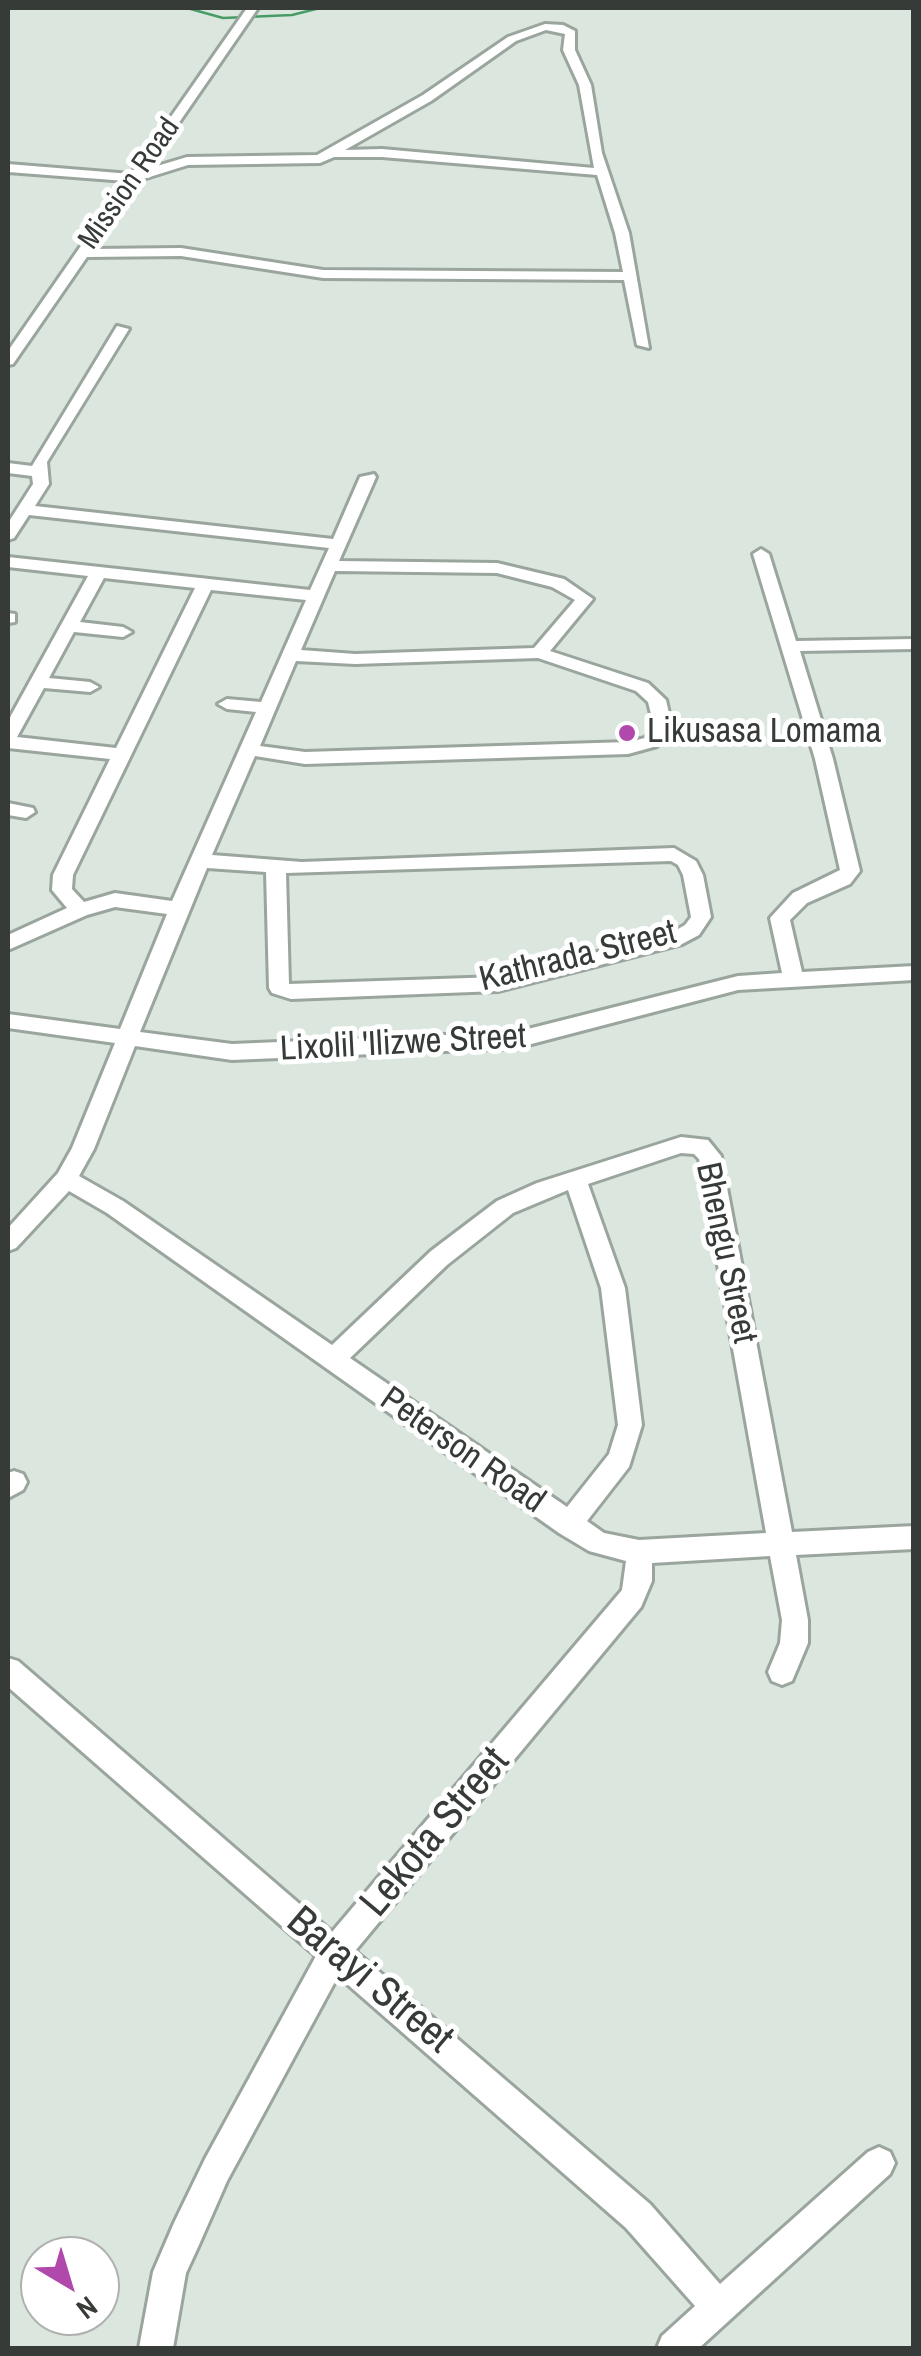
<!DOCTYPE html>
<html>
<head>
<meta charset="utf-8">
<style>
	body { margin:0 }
	#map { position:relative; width:921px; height:2356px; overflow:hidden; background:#dbe7de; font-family:"Archivo Narrow",sans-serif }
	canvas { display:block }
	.frame { position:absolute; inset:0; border:10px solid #373b38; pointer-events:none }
	.north { position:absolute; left:20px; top:2236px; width:100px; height:100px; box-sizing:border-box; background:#fff; border:2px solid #afb1af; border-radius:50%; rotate:142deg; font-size:28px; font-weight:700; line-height:40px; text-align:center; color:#373b38 }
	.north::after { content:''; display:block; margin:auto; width:35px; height:45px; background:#b149ad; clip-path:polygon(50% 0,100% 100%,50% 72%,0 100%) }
</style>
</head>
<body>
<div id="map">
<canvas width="921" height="2356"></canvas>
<div class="frame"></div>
<div class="north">N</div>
</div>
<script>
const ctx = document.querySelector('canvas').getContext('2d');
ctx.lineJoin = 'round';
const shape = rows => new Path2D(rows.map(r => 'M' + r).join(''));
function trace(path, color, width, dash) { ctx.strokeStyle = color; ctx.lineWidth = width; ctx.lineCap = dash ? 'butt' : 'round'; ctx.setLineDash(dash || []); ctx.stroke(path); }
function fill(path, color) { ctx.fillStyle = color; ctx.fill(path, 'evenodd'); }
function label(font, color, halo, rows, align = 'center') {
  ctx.font = font + ' "Archivo Narrow",sans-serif'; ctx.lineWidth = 10; ctx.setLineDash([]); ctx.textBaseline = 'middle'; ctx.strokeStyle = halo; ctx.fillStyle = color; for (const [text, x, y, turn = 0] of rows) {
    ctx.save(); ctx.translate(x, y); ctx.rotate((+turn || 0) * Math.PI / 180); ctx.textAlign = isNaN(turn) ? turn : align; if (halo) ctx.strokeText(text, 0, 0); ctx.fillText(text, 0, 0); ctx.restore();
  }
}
trace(shape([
	[187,8,223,18,292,15,320,8]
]), '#479c65', 2.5);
const minor = shape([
	[247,8,258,8,147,169,187,157,317,155,423,95,508,37,545,24,563,25,575,31,575,50,591,85,602,153,629,233,649,348,637,345,624,280,323,278,181,256,87,257,13,364,8,365,8,351,126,181,8,172,8,164,131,174,247,8],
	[546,30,565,34,563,50,579,85,594,168,382,149,345,150,431,101,516,41,546,30],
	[334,157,382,157,597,175,615,233,623,272,323,270,181,248,92,249,140,180,188,165,320,163,334,157],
	[117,326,129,329,47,462,49,484,35,506,333,539,360,477,374,474,376,477,339,561,497,563,564,579,593,599,550,651,648,683,666,700,672,727,657,746,628,754,305,764,255,756,212,855,302,862,674,848,696,861,703,875,711,917,699,935,682,944,498,991,291,999,272,993,269,988,266,872,207,868,140,1032,232,1044,516,1032,738,976,782,973,770,918,793,893,840,870,815,759,753,554,761,549,769,554,796,641,914,639,914,649,800,651,833,759,860,871,850,884,807,903,790,920,802,972,914,966,914,980,738,990,516,1048,232,1060,135,1046,94,1149,79,1176,123,1201,332,1345,431,1251,497,1201,537,1183,681,1137,708,1140,721,1156,792,1532,914,1526,914,1549,796,1555,808,1620,808,1643,792,1681,782,1685,772,1681,768,1672,780,1643,782,1620,770,1556,652,1563,652,1581,641,1607,355,1951,650,2204,720,2284,868,2152,879,2147,890,2152,895,2163,890,2174,699,2348,657,2348,662,2336,695,2306,626,2228,338,1976,227,2181,198,2247,186,2273,173,2348,139,2348,153,2272,174,2223,205,2159,316,1956,8,1687,8,1658,18,1661,332,1932,622,1590,626,1561,589,1551,559,1533,107,1213,69,1191,16,1248,8,1251,8,1228,58,1173,72,1148,115,1043,8,1028,8,1014,120,1029,167,914,115,907,87,915,8,950,8,935,67,908,52,890,53,875,110,759,8,748,8,721,88,576,8,567,8,557,310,590,329,548,29,515,14,538,8,540,8,523,33,484,32,476,8,473,8,463,32,466,117,326],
	[335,571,497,573,552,587,575,600,534,648,355,654,301,650,335,571],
	[104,578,195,588,116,748,17,737,44,688,90,692,99,687,90,682,49,678,74,632,123,637,132,632,123,627,80,622,104,578],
	[211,590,306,600,261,702,227,699,218,704,227,709,256,712,172,901,115,893,84,902,72,889,73,875,211,590],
	[538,658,636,691,648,702,654,726,645,738,628,742,305,752,260,746,296,661,355,664,538,658],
	[671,861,678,865,683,875,691,917,685,925,669,934,498,977,289,984,286,873,671,861],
	[681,1153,694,1154,699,1159,766,1533,639,1540,604,1533,587,1521,629,1467,642,1425,625,1288,588,1184,681,1153],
	[568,1190,601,1288,618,1425,609,1454,567,1507,350,1358,447,1265,513,1213,568,1190],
	[8,613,15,614,15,622,8,623,8,613],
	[8,803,33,808,35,812,26,818,8,815,8,803],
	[14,1471,23,1474,27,1482,23,1490,8,1498,8,1473,14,1471]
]);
trace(minor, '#9aa59d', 6);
fill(minor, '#fff');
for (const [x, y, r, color] of [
	[627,733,10,"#b149ad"]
]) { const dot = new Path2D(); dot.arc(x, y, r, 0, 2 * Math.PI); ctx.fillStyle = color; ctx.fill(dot); trace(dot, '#fff', 4); }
label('30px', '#373b38', '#fff', [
	["Mission Road",130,184,-55]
]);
label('35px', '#373b38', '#fff', [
	["Likusasa Lomama",647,733]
], 'left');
label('35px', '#373b38', '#fff', [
	["Kathrada Street",578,957,-14],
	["Lixolil 'Ilizwe Street",403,1044,-3],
	["Bhengu Street",725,1253,78],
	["Peterson Road",462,1451,35]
]);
label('42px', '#373b38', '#fff', [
	["Lekota Street",436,1833,-50],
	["Barayi Street",369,1981,40]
]);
</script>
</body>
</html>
